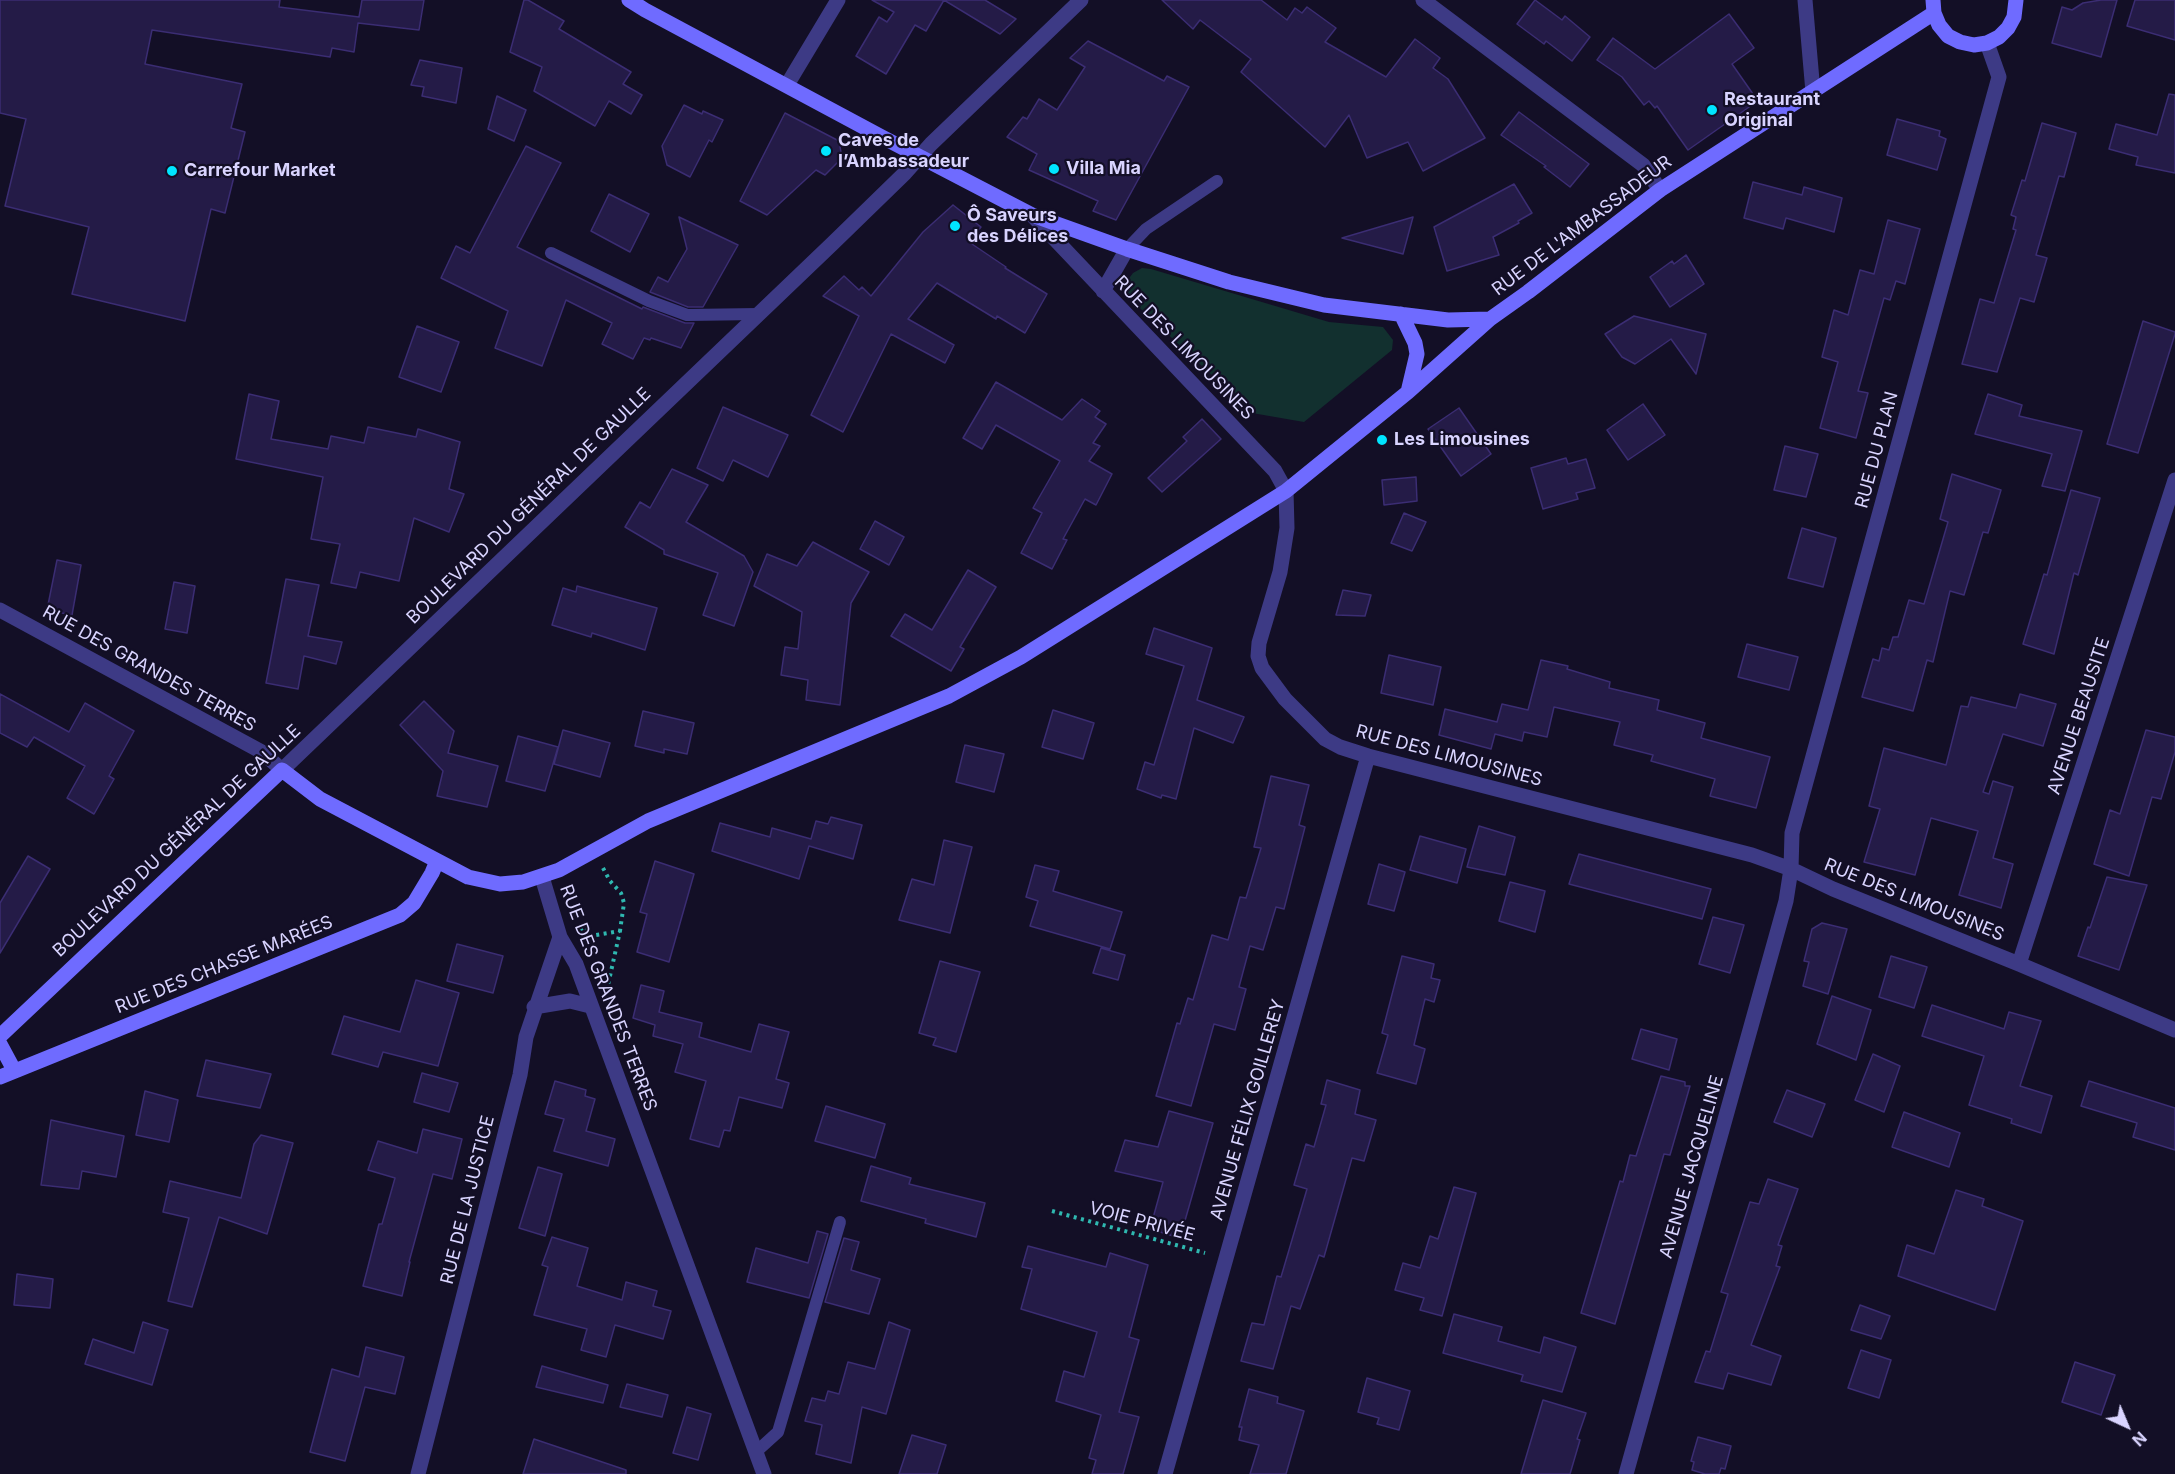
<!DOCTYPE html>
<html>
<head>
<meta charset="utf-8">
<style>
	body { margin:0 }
	#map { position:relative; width:2175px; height:1474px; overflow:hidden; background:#130f26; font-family:Inter,sans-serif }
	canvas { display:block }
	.north { position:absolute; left:2097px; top:1396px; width:60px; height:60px; -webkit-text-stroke:4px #130f26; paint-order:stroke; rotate:136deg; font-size:16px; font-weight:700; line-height:24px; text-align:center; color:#d9d4ff }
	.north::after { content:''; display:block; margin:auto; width:21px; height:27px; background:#d9d4ff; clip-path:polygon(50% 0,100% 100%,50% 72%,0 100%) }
</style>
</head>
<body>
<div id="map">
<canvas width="2175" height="1474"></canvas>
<div class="north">N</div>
</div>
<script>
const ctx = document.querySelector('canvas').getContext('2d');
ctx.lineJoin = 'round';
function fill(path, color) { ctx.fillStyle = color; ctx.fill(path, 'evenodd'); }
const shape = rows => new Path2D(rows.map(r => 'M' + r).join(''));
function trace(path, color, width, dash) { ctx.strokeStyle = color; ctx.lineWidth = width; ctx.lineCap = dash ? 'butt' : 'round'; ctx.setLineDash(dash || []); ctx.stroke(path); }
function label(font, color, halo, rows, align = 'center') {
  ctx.font = font + ' Inter,sans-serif'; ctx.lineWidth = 4.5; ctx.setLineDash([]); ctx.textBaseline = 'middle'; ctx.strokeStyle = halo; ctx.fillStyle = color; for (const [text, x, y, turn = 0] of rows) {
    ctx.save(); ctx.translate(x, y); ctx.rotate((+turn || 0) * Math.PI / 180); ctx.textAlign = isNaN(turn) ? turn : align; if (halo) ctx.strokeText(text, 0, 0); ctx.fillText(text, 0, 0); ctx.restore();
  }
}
fill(shape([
	[1142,268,1151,269,1329,322,1383,327,1393,340,1392,350,1304,422,1252,413,1126,295,1124,285,1133,273]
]), '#12302f');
const building = shape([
	[0,0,280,0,279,7,359,17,362,0,424,0,419,30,358,23,354,52,332,48,330,57,152,30,145,64,242,84,231,128,245,132,225,213,211,209,185,321,72,294,89,227,5,206,26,119,0,113,0,0],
	[524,0,528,0,564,21,559,29,631,72,623,84,642,95,631,114,609,101,595,126,534,91,542,67,510,52,524,0],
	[872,0,985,0,1016,19,1000,34,944,0,926,31,915,25,886,74,856,56,879,17,887,22,894,12,872,0],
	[1162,0,1261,0,1287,20,1295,8,1302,13,1307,7,1336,28,1325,42,1386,77,1415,39,1440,58,1433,68,1448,79,1485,138,1423,171,1408,142,1367,158,1349,115,1325,147,1241,72,1251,59,1200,20,1193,29,1162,0],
	[1535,0,1562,20,1565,16,1590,37,1572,61,1546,41,1544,44,1517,24,1535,0],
	[2101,0,2117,0,2101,57,2052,43,2062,7,2072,10,2083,3,2101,0],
	[2135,0,2175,0,2175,40,2127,26,2135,0],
	[1729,14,1754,48,1732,64,1753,94,1747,98,1752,105,1688,150,1657,106,1655,108,1649,101,1644,105,1622,77,1597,60,1613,38,1655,69,1729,14],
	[1088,41,1164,81,1167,76,1189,87,1116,220,1093,211,1098,201,1029,170,1037,154,1007,137,1023,117,1027,119,1039,99,1057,110,1085,67,1070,58,1088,41],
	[420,60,462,68,456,103,422,96,424,87,411,85,420,60],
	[2169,94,2175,95,2175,173,2136,165,2138,157,2109,149,2116,124,2157,135,2169,94],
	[497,96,526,110,514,141,488,129,497,96],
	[684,105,702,114,703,111,723,120,712,142,709,140,690,177,667,165,662,146,684,105],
	[1519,112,1589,164,1570,187,1544,167,1546,166,1501,135,1519,112],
	[785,113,839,141,842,158,825,175,816,170,767,215,740,201,785,113],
	[1897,119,1940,131,1939,136,1946,139,1937,170,1887,155,1897,119],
	[2042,123,2076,133,2064,177,2059,176,2036,255,2047,258,2034,302,2020,298,1997,372,1962,364,1980,299,1994,303,2016,230,2013,229,2016,217,2011,215,2022,180,2025,181,2042,123],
	[526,146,561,163,517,247,642,309,643,307,685,323,694,323,681,348,651,338,650,340,644,338,633,359,602,344,612,323,566,300,542,366,495,348,508,311,441,278,456,246,470,253,526,146],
	[1753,182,1802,195,1804,187,1842,198,1834,232,1786,218,1783,229,1744,218,1753,182],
	[1514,184,1532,213,1518,221,1519,223,1493,237,1499,255,1447,271,1434,227,1514,184],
	[609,194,649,214,630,252,591,231,609,194],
	[953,205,981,227,969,242,1006,267,1005,268,1047,294,1025,333,997,316,996,319,937,283,908,319,954,345,945,363,891,334,843,432,811,415,859,316,823,296,844,276,859,290,862,287,871,296,923,232,953,205],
	[679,217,738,245,703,307,688,307,650,292,658,277,668,282,687,249,679,217],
	[1413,217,1403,254,1342,238,1413,217],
	[1888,220,1920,229,1905,284,1896,281,1890,300,1884,298,1858,391,1868,393,1856,438,1820,428,1838,362,1822,357,1834,310,1848,315,1860,270,1874,274,1888,220],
	[1686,255,1704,284,1670,307,1650,277,1672,261,1674,264,1686,255],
	[1634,316,1706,334,1696,374,1671,339,1635,364,1622,357,1605,334,1634,316],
	[2143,321,2175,332,2175,334,2138,453,2107,444,2143,321],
	[417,326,459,342,441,392,399,377,417,326],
	[996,382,1062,420,1082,399,1100,411,1095,417,1106,424,1093,443,1100,446,1089,461,1112,474,1096,505,1085,499,1063,539,1067,540,1052,569,1021,553,1042,513,1033,508,1060,461,996,425,982,449,963,438,996,382],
	[249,394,279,401,271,439,328,449,331,436,364,443,368,427,416,437,418,429,460,442,449,489,464,494,449,532,414,518,399,581,360,572,356,588,331,583,340,544,311,539,323,477,236,459,249,394],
	[1988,394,2022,405,2019,416,2082,431,2065,491,2042,486,2052,454,1975,434,1988,394],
	[1643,404,1665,435,1628,460,1607,430,1643,404],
	[723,407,788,435,768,477,733,460,723,481,697,468,723,407],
	[1459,408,1491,454,1461,476,1428,429,1459,408],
	[1202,419,1221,439,1162,492,1148,478,1187,441,1183,437,1202,419],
	[1785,446,1818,454,1806,497,1774,490,1785,446],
	[1566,458,1568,464,1586,459,1595,488,1576,493,1578,499,1543,509,1531,468,1566,458],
	[672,469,708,485,686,522,744,556,753,572,734,626,703,615,718,573,664,554,664,550,625,527,640,502,650,508,672,469],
	[1952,474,2001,490,1988,533,1983,532,1964,595,1950,591,1933,662,1927,660,1913,711,1862,697,1873,659,1879,661,1882,648,1889,650,1893,637,1898,637,1909,600,1924,604,1948,522,1940,519,1952,474],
	[1416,477,1417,501,1384,505,1382,480,1416,477],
	[2071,490,2100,498,2078,575,2074,573,2054,654,2023,644,2044,574,2047,575,2071,490],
	[1404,513,1426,522,1412,551,1391,543,1404,513],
	[875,521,904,537,889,565,860,549,875,521],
	[1802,528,1836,538,1823,587,1788,578,1802,528],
	[813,542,869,572,851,603,840,705,806,700,808,680,781,675,785,647,798,649,802,612,754,586,767,554,797,566,813,542],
	[57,560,81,565,72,615,47,610,57,560],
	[968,570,996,587,960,647,964,649,951,671,891,636,905,614,932,630,968,570],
	[286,579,319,585,308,636,342,642,336,664,304,656,298,689,266,683,286,579],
	[174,582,195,586,187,633,165,629,174,582],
	[577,586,657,608,645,650,592,633,591,637,552,625,563,588,576,592,577,586],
	[1343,590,1371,595,1365,616,1336,615,1343,590],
	[1154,628,1212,648,1197,700,1244,717,1233,743,1194,728,1176,799,1162,795,1161,798,1137,789,1145,762,1154,765,1184,666,1146,654,1154,628],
	[1747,644,1798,657,1789,690,1738,677,1747,644],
	[1389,655,1441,667,1433,705,1381,693,1389,655],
	[1541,660,1568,666,1567,669,1610,682,1609,688,1659,700,1657,710,1705,723,1701,738,1770,757,1756,808,1710,796,1715,779,1651,761,1653,755,1614,745,1620,722,1554,707,1547,737,1524,732,1522,741,1495,734,1491,749,1439,735,1445,709,1497,722,1502,704,1528,710,1541,660],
	[0,694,69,732,85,703,134,731,109,776,114,779,94,814,67,798,85,766,34,737,27,747,0,733,0,694],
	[2020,694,2056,704,2043,746,2003,734,1983,792,1989,794,1993,781,2013,787,1993,858,2013,864,2001,908,1959,895,1978,831,1931,818,1915,875,1864,862,1880,809,1869,806,1884,748,1946,765,1961,706,1968,707,1971,697,2016,708,2020,694],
	[424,701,454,731,448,753,498,766,487,807,437,796,443,771,400,725,424,701],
	[1053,710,1094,723,1083,759,1042,747,1053,710],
	[643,711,694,723,687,754,664,749,664,753,635,746,643,711],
	[563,730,610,743,600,777,554,764,563,730],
	[2146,730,2175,737,2175,752,2161,799,2152,797,2129,876,2094,864,2110,810,2120,814,2146,730],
	[518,736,558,747,545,791,506,781,518,736],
	[965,745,1004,754,994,792,956,782,965,745],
	[1271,776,1309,785,1299,825,1305,827,1284,909,1276,907,1263,950,1250,946,1239,987,1246,989,1235,1030,1214,1024,1191,1106,1156,1096,1177,1023,1180,1024,1188,998,1193,1000,1212,935,1228,940,1240,897,1246,898,1261,848,1254,847,1271,776],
	[831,817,862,825,853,859,809,846,799,879,712,851,720,823,770,837,772,828,811,839,816,821,828,824,831,817],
	[1479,826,1515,837,1505,875,1467,867,1479,826],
	[1420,836,1466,849,1457,883,1410,870,1420,836],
	[944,840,972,847,950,933,899,920,912,879,934,885,944,840],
	[1579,854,1711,889,1702,919,1569,884,1579,854],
	[28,856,50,869,0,953,0,903,28,856],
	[655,861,694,874,669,962,637,952,647,914,640,912,655,861],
	[1379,864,1405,872,1394,911,1368,904,1379,864],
	[1035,865,1059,871,1053,891,1122,912,1110,949,1030,926,1038,901,1026,897,1035,865],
	[2107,877,2147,885,2119,970,2078,956,2088,927,2090,928,2107,877],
	[1510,882,1545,891,1535,932,1499,921,1510,882],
	[1713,917,1744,925,1730,973,1699,964,1713,917],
	[1822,923,1847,929,1828,994,1803,986,1809,962,1804,961,1812,929,1822,923],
	[457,944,503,956,493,993,447,981,457,944],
	[1101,948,1125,955,1118,980,1093,973,1101,948],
	[1402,956,1434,964,1431,978,1440,980,1434,1002,1425,999,1414,1045,1425,1049,1416,1084,1377,1073,1388,1035,1382,1033,1402,956],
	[1891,956,1927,967,1914,1008,1879,997,1891,956],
	[940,961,980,972,956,1052,933,1045,936,1038,919,1033,940,961],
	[416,980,459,993,438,1066,383,1052,378,1067,332,1054,344,1016,400,1032,416,980],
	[641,985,664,991,659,1012,702,1023,699,1037,751,1052,759,1024,789,1032,776,1079,789,1083,782,1108,739,1097,730,1131,724,1130,719,1147,690,1139,706,1081,675,1072,683,1044,653,1036,655,1025,633,1018,641,985],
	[1832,996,1871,1010,1856,1060,1817,1044,1832,996],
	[1932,1005,2004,1029,2009,1012,2041,1021,2020,1086,2052,1096,2041,1133,2011,1123,2012,1119,1969,1105,1984,1056,1922,1036,1932,1005],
	[1641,1029,1677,1039,1669,1070,1632,1059,1641,1029],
	[1873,1054,1900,1066,1884,1112,1855,1100,1873,1054],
	[206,1060,271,1074,260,1108,197,1096,206,1060],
	[422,1073,458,1083,449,1112,414,1102,422,1073],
	[1661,1076,1685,1082,1685,1086,1690,1086,1670,1155,1664,1154,1615,1324,1581,1313,1620,1181,1623,1182,1630,1155,1636,1156,1661,1076],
	[1327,1080,1360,1090,1355,1114,1376,1120,1364,1161,1352,1158,1324,1257,1319,1255,1300,1309,1291,1306,1273,1369,1241,1361,1252,1323,1264,1325,1277,1276,1281,1277,1307,1189,1294,1185,1306,1144,1314,1147,1326,1105,1321,1104,1327,1080],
	[555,1081,586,1090,585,1096,595,1099,586,1131,615,1139,608,1166,554,1151,564,1119,545,1114,555,1081],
	[2089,1081,2175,1108,2175,1150,2133,1137,2137,1123,2081,1106,2089,1081],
	[1787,1090,1825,1104,1812,1137,1774,1122,1787,1090],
	[145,1091,178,1100,169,1142,136,1135,145,1091],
	[826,1106,885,1124,875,1158,815,1141,826,1106],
	[1169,1111,1213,1123,1180,1238,1150,1229,1163,1182,1115,1171,1125,1140,1158,1147,1169,1111],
	[1904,1112,1960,1133,1949,1167,1892,1147,1904,1112],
	[51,1120,124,1136,116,1177,82,1171,79,1189,41,1185,51,1120],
	[423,1129,462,1139,452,1179,433,1174,409,1262,410,1262,402,1296,363,1286,379,1224,382,1224,395,1178,368,1170,378,1141,417,1153,423,1129],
	[261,1135,293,1143,267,1234,219,1217,192,1307,168,1301,189,1218,163,1212,170,1181,241,1198,254,1144,261,1135],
	[871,1166,911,1178,909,1184,985,1203,976,1237,925,1223,926,1219,861,1201,871,1166],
	[538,1167,562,1174,545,1236,519,1228,538,1167],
	[1768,1179,1798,1189,1778,1245,1782,1246,1776,1266,1780,1267,1751,1345,1781,1356,1771,1385,1728,1373,1723,1389,1695,1382,1706,1351,1710,1352,1728,1294,1721,1292,1750,1202,1759,1204,1768,1179],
	[1454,1187,1476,1193,1442,1316,1420,1310,1424,1298,1395,1290,1403,1263,1420,1268,1430,1236,1438,1239,1454,1187],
	[1956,1190,1984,1199,1982,1206,2023,1221,1995,1310,1898,1276,1907,1245,1934,1254,1956,1190],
	[817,1231,828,1234,809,1298,747,1282,756,1248,808,1263,817,1231],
	[552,1237,588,1248,577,1286,622,1300,626,1282,657,1291,653,1306,671,1311,663,1339,615,1325,606,1357,581,1350,587,1329,534,1315,548,1267,542,1265,552,1237],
	[844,1238,859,1242,851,1270,880,1279,869,1314,825,1302,844,1238],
	[1028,1246,1106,1267,1110,1253,1148,1265,1129,1337,1139,1340,1119,1412,1139,1417,1123,1474,1092,1474,1096,1460,1089,1458,1101,1415,1056,1401,1064,1371,1084,1377,1097,1332,1021,1309,1032,1269,1022,1267,1028,1246],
	[17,1274,53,1279,50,1308,14,1305,17,1274],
	[1860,1305,1890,1316,1881,1339,1851,1330,1860,1305],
	[1454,1314,1502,1327,1498,1341,1540,1353,1544,1337,1576,1347,1562,1392,1521,1381,1523,1375,1443,1353,1454,1314],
	[143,1322,168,1330,152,1385,85,1364,93,1339,134,1353,143,1322],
	[889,1322,910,1330,886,1414,862,1407,851,1463,816,1454,822,1425,805,1421,812,1398,825,1401,828,1391,839,1394,848,1362,875,1369,889,1322],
	[366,1347,404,1357,395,1394,365,1387,345,1461,310,1452,332,1369,359,1377,366,1347],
	[1861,1350,1891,1360,1879,1398,1848,1388,1861,1350],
	[2075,1362,2115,1375,2101,1415,2062,1402,2075,1362],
	[542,1366,608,1385,603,1403,536,1387,542,1366],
	[1367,1378,1410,1391,1399,1430,1377,1424,1379,1418,1358,1412,1367,1378],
	[627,1384,668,1395,662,1417,620,1407,627,1384],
	[1249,1389,1278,1397,1277,1403,1304,1411,1286,1474,1250,1474,1259,1445,1239,1440,1242,1427,1239,1427,1249,1389],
	[1543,1400,1586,1413,1577,1439,1580,1440,1570,1474,1521,1474,1543,1400],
	[687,1407,711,1414,698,1460,673,1453,687,1407],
	[912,1435,946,1445,937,1474,899,1474,912,1435],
	[1698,1437,1731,1446,1725,1469,1721,1468,1719,1474,1705,1474,1692,1470,1694,1462,1691,1461,1698,1437],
	[534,1439,626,1470,626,1474,523,1474,534,1439]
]);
fill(building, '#241b47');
trace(building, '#3b2d73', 1.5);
trace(shape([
	[603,868,610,881,621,893,624,903,620,931],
	[580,929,586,927,590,936,620,931,608,985],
	[1052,1211,1205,1253]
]), '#2fb8b0', 4, [3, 4.5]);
trace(shape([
	[1127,249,1146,229,1217,181],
	[551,253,649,301,687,315,758,314],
	[757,1451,778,1432,840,1222]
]), '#3d3a85', 12);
trace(shape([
	[1423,0,1643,165,1660,190],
	[1805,0,1813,92],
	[787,85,838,0],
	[1032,215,1275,471,1286,491,1287,528,1280,572,1259,643,1258,656,1262,668,1285,699,1325,739,1340,747,1368,756,1752,855,1791,869,1833,889,2019,964,2175,1030],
	[1103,291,1127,249],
	[0,610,262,752,282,770],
	[542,877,560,937,576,964,764,1474],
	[2019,964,2175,480],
	[534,1007,570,1001,590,1006],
	[418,1474,520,1075,526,1037,560,937],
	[1165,1474,1368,756],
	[1626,1474,1786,901,1791,869,1792,833,1999,77,1987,43]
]), '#3d3a85', 15);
trace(shape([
	[282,770,832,244,905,173,931,144,1081,0]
]), '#3d3a85', 15);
trace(shape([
	[629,0,645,10,882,137,1032,215,1127,249,1229,282,1324,305,1448,320,1490,319],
	[1933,0,1934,13,1939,25,1948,36,1960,42,1974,45,1987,43,1999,37,2008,28,2014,17,2016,0],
	[1401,314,1415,343,1417,354,1408,392],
	[0,1036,282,770,320,799,468,877,500,884,523,882,559,870,648,821,949,696,1021,657,1286,491,1408,392,1490,319,1528,292,1660,190,1934,13],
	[0,1044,14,1070],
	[0,1077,400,915,414,903,432,873,437,861]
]), '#6f6bff', 15);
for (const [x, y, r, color] of [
	[1712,110,6,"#00e5ff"],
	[826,151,6,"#00e5ff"],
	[1054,169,6,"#00e5ff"],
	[172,171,6,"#00e5ff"],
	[955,226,6,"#00e5ff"],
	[1382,440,6,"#00e5ff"]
]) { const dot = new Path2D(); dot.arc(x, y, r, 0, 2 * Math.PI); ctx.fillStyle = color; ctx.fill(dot); trace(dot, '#130f26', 2); }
label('bold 18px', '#d9d4ff', '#130f26', [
	["Restaurant",1724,100],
	["Original",1724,121],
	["Caves de",838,141],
	["l’Ambassadeur",838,162],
	["Villa Mia",1066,169],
	["Carrefour Market",184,171],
	["Ô Saveurs",967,216],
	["des Délices",967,237],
	["Les Limousines",1394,440]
], 'left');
label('18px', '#d9d4ff', '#130f26', [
	["RUE DE L'AMBASSADEUR",1582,226,-37],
	["RUE DES LIMOUSINES",1184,348,46],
	["RUE DU PLAN",1877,450,-75],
	["BOULEVARD DU GÉNÉRAL DE GAULLE",529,506,-44],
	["RUE DES GRANDES TERRES",149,669,29],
	["AVENUE BEAUSITE",2079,716,-72],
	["RUE DES LIMOUSINES",1449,756,15],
	["BOULEVARD DU GÉNÉRAL DE GAULLE",177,841,-43],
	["RUE DES LIMOUSINES",1914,900,22],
	["RUE DES CHASSE MARÉES",224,965,-22],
	["RUE DES GRANDES TERRES",608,998,69],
	["AVENUE FÉLIX GOILLEREY",1248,1110,-74],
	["AVENUE JACQUELINE",1692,1167,-74],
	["RUE DE LA JUSTICE",468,1200,-76],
	["VOIE PRIVÉE",1142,1222,15]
]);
</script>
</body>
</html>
